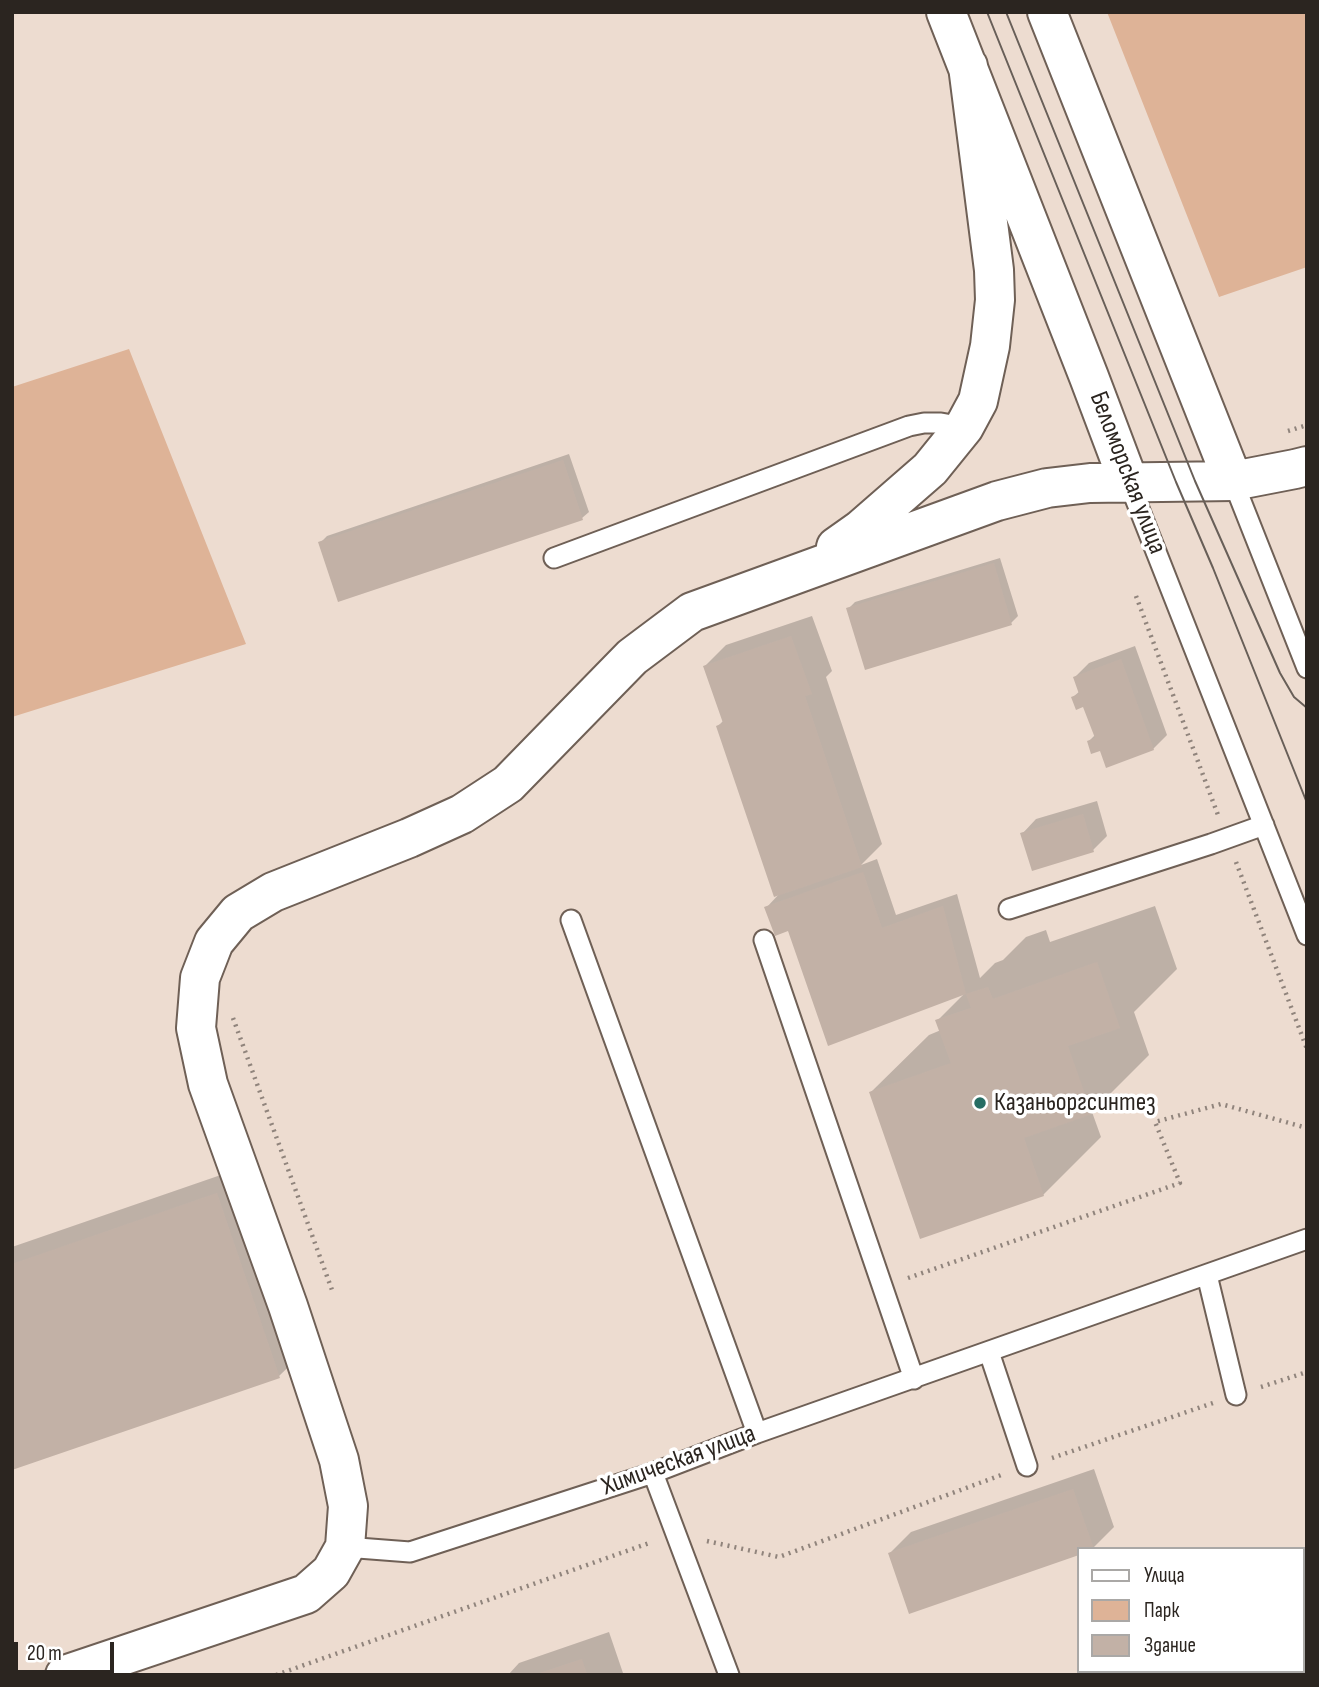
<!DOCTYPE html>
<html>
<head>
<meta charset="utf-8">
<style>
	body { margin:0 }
	#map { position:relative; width:1319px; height:1687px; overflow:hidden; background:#eddcd0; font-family:"Sofia Sans Condensed",sans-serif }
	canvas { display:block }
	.frame { position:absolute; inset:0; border:14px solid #2b2520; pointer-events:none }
	.legend { position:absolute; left:1077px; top:1547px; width:228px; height:126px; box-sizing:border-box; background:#fff; border:2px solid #aaa8a6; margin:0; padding:9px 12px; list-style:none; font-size:21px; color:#2b2520 }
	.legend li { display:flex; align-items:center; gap:14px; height:35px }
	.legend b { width:35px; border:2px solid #aaa8a6 }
	.scale { position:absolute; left:14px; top:1642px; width:100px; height:32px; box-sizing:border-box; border:4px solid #2b2520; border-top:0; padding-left:9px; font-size:21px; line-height:24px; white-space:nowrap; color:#2b2520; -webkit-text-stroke:5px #fff; paint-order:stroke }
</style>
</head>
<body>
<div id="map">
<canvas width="1319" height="1687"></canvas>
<div class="frame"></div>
<ul class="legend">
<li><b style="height:9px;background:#fff"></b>Улица</li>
<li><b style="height:19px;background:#deb397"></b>Парк</li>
<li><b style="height:19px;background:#c2b1a6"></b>Здание</li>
</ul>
<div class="scale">20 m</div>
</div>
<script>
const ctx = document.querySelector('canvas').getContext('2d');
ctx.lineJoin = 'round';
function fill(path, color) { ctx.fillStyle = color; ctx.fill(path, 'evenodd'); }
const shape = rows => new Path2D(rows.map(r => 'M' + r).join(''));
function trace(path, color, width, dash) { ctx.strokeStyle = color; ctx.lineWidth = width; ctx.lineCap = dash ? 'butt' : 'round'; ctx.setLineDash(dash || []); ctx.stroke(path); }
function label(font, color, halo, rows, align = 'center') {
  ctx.font = font + ' "Sofia Sans Condensed",sans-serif'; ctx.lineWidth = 7; ctx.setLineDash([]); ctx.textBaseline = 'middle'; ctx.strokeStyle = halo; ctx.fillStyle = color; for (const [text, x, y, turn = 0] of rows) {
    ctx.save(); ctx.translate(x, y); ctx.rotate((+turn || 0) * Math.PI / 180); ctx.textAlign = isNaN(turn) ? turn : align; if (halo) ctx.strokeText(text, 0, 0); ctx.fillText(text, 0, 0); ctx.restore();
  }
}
fill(shape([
	[1107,12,1307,12,1307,267,1219,297],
	[129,349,246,644,12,717,12,387]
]), '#deb397');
fill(shape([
	[569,454,589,512,582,518,320,543,327,536],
	[1000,558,1018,616,1011,623,848,609,855,602],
	[812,616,832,671,826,677,882,844,861,865,877,859,896,915,957,894,980,978,995,963,1003,960,1026,937,1046,930,1050,942,1155,906,1177,969,1134,1012,1149,1055,1092,1112,1101,1137,1043,1195,871,1092,929,1035,941,1030,937,1021,965,993,789,928,766,908,781,892,718,726,724,720,705,666,726,645],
	[1135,646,1167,735,1153,749,1101,749,1089,741,1095,735,1084,705,1073,697,1080,691,1075,677,1089,663],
	[1097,801,1107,836,1093,850,1022,834,1036,819],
	[244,1167,307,1349,279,1376,12,1468,12,1247],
	[1094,1469,1114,1527,1093,1548,1079,1549,1079,1553,910,1611,890,1553,911,1532],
	[609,1632,623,1673,621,1675,508,1675,519,1663],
	[1113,1671,1268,1671,1269,1675,1115,1675]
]), '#0003');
fill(shape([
	[563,460,583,520,338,602,318,542],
	[994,563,1012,625,865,670,846,608],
	[791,636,812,694,805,696,862,867,774,897,716,726,723,723,703,666],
	[1121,659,1154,750,1106,768,1100,751,1091,754,1087,741,1095,738,1083,707,1076,710,1071,697,1079,694,1073,677],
	[1083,814,1094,852,1032,871,1020,833],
	[863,872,882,928,943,906,966,994,828,1046,788,931,775,936,764,907],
	[1097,962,1120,1028,1068,1046,1092,1114,1024,1138,1044,1196,920,1239,869,1092,951,1063,935,1020,971,1008,966,994,988,987,993,999],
	[217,1193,280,1378,12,1470,12,1264],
	[1073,1489,1094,1549,1079,1549,1079,1555,909,1614,888,1553],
	[582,1659,587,1675,537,1675,537,1674],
	[1112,1671,1240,1671,1241,1675,1113,1675]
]), '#c2b1a6');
const lane = shape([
	[1233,481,1307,668],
	[1129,483,1307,935],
	[554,558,909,426,924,423,941,423,964,427],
	[1009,909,1211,844,1264,825],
	[571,920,757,1433],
	[764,940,914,1379],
	[1207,1275,1236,1395],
	[989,1352,1027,1466],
	[653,1473,729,1675],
	[345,1547,410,1552,653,1473,757,1433,1307,1239]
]);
const secondary = shape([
	[946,12,1089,377,1129,483],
	[1047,12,1233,481],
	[836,547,860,530,930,469,964,427,978,401,990,346,995,300,994,270,968,66],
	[65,1675,306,1594,331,1572,345,1547,348,1506,339,1460,288,1306,208,1084,196,1028,200,978,214,942,238,913,273,892,409,838,462,814,508,784,632,657,692,612,997,501,1047,488,1090,483,1233,481,1295,469,1307,466]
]);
trace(lane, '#6f6056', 23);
trace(secondary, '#6f6056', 42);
trace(shape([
	[1288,431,1307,425],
	[1136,596,1218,815],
	[1236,862,1307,1049],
	[233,1018,332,1290],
	[908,1278,1180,1183,1155,1122,1221,1104,1307,1128],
	[1261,1387,1307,1372],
	[1052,1458,1213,1403],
	[707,1541,779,1557,1004,1474],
	[276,1675,652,1542]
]), '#90847c', 4.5, [2, 5]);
trace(lane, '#fff', 19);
trace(secondary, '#fff', 38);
trace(shape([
	[987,12,1176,482,1213,568,1307,803],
	[1006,12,1195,481,1280,673,1294,697,1307,708]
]), '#685f58', 2);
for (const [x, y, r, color] of [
	[980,1103,7,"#266d63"]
]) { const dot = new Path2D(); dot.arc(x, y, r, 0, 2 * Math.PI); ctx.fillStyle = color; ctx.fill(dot); trace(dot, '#fff', 2.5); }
label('26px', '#2b2520', '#fff', [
	["Беломорская улица",1127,473,69],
	["Химическая улица",679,1461,-20]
]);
label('26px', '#2b2520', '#fff', [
	["Казаньоргсинтез",994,1103]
], 'left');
</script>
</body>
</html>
